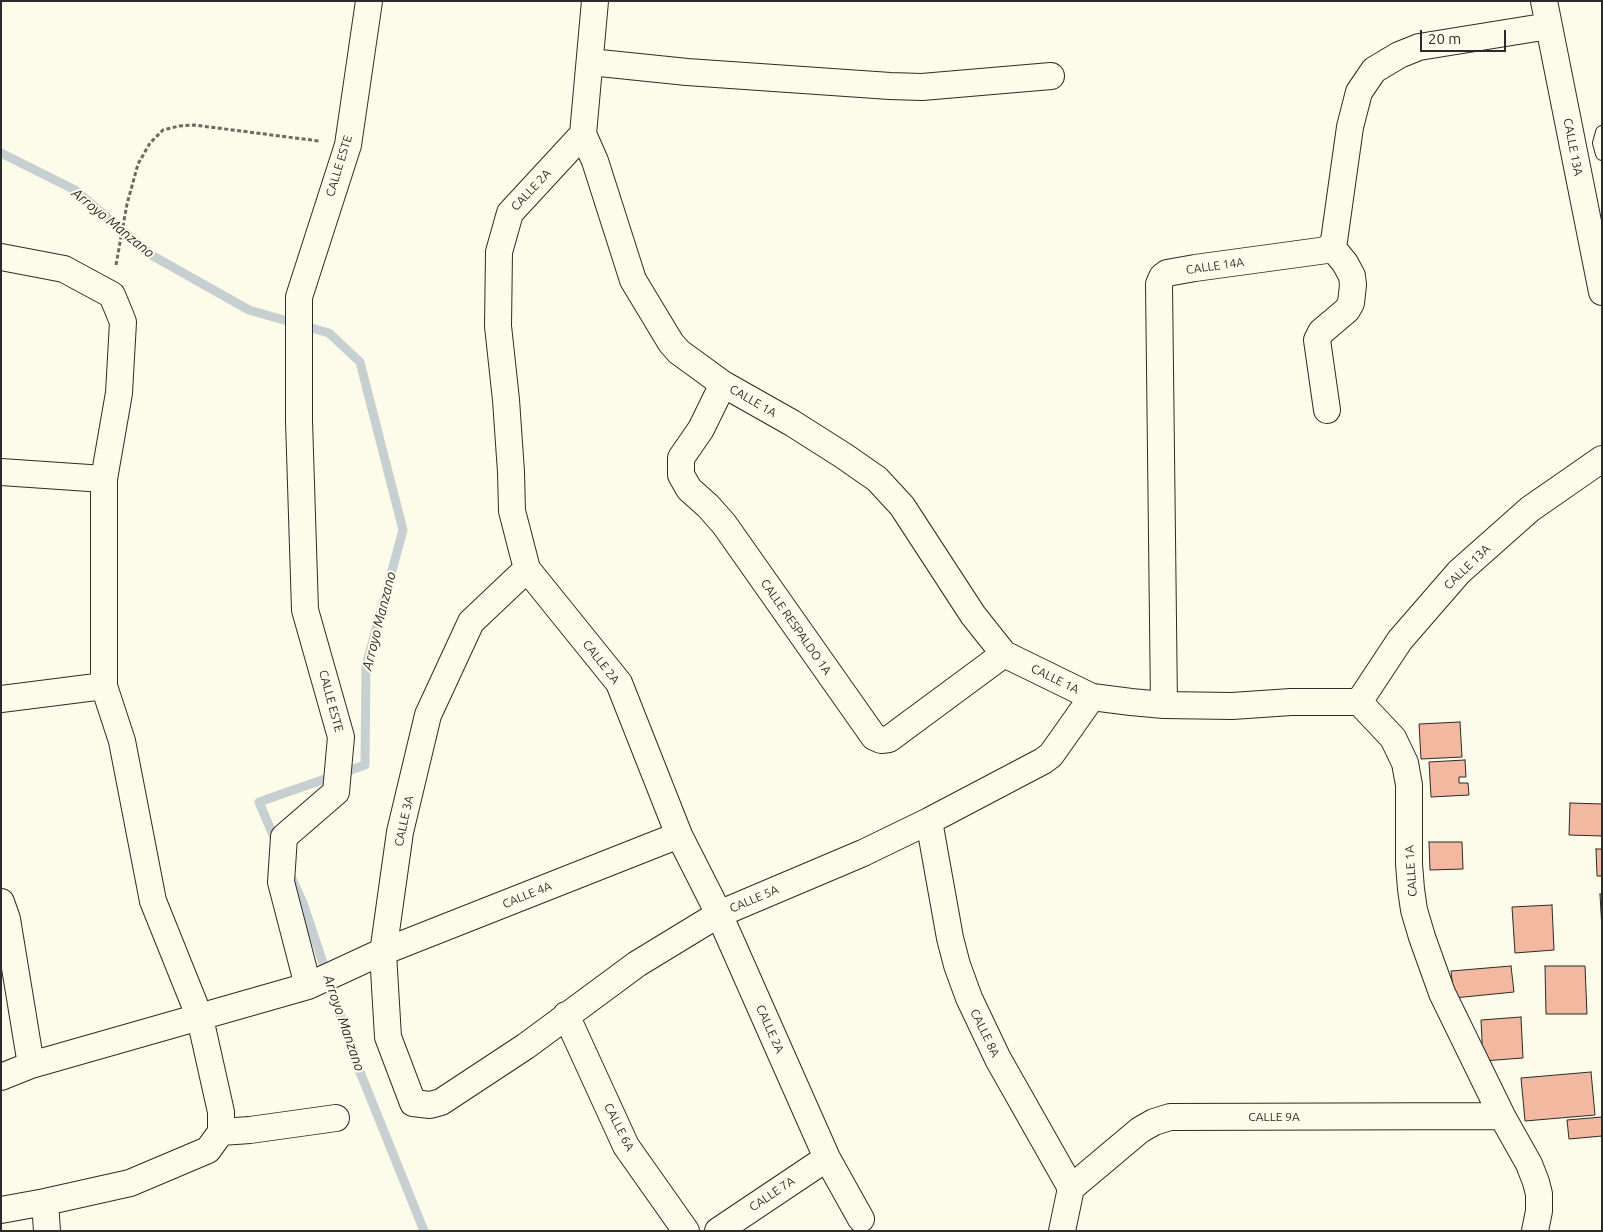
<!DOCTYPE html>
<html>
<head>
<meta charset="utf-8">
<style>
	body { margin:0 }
	#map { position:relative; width:1603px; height:1232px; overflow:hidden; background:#fdfbea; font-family:Ubuntu,sans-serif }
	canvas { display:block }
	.frame { position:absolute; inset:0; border:2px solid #2b2b2b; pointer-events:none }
	.scale { position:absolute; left:1420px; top:30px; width:86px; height:22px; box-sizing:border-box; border:2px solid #2b2b2b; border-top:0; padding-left:6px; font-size:15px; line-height:18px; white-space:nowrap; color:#2b2b2b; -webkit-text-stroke:4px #fdfbea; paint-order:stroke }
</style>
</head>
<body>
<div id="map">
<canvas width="1603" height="1232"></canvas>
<div class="frame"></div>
<div class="scale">20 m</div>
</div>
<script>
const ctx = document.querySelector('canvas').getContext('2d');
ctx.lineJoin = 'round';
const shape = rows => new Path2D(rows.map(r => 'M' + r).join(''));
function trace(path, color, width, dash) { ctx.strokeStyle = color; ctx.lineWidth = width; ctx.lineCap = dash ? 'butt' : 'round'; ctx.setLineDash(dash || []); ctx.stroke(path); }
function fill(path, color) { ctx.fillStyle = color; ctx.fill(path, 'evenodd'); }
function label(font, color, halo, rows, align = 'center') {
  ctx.font = font + ' Ubuntu,sans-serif'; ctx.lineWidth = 4; ctx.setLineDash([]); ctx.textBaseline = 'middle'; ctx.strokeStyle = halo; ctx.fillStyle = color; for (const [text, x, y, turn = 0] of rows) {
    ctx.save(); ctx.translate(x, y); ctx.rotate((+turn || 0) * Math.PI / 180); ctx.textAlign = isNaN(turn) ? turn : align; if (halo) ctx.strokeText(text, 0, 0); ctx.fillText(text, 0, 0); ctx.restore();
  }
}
trace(shape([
	[1,153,75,190,153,256,249,310,329,333,360,362,403,530,366,666,365,765,259,802,276,842],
	[291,877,303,903,356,1062,424,1231]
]), '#c7d0d0', 9);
const building = shape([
	[1460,722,1462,757,1421,759,1419,724,1460,722],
	[1465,760,1466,777,1459,777,1459,783,1468,783,1469,795,1431,797,1429,762,1465,760],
	[1570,803,1602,804,1602,836,1569,835,1570,803],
	[1429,842,1462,842,1463,869,1430,870,1429,842],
	[1596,849,1602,849,1602,876,1597,876,1596,849],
	[1600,894,1602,894,1602,930,1600,894],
	[1552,905,1554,950,1515,953,1512,907,1552,905],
	[1511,966,1514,992,1454,998,1451,971,1511,966],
	[1545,966,1585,966,1587,1014,1546,1014,1545,966],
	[1521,1017,1523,1058,1483,1061,1481,1020,1521,1017],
	[1591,1072,1595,1115,1525,1121,1521,1078,1591,1072],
	[1602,1117,1602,1136,1569,1139,1567,1120,1602,1117]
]);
fill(building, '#f2b8a0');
trace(building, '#2b2b2b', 1);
const lane = shape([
	[1602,132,1599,143,1602,154]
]);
const street = shape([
	[595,1,583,134,595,161,633,280,671,343,679,352,723,384,792,423,844,456,877,479,902,506,973,615,1004,654,1092,697,1131,702,1164,705,1232,706,1291,702,1359,702,1393,738,1405,763,1409,785,1409,864,1411,889,1414,910,1422,937,1442,993,1502,1116,1529,1164,1536,1182,1539,1194,1539,1211,1535,1231],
	[1544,1,1602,292],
	[590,62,687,72,890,86,922,87,1051,76],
	[583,134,510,213,499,252,498,326,506,400,511,472,512,511,527,569,619,683,679,835,719,914,827,1158,861,1219],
	[1,257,64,269,112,295,123,322,119,393,104,479,104,686,122,741,153,901,200,1018,221,1112,221,1132,208,1150,130,1183,45,1202,1,1210],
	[723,384,701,429,681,458,681,475,689,489,708,506,724,524,874,737,881,740,889,739,1004,654],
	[1327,410,1317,340,1321,332,1347,310,1351,303,1353,285,1352,276,1345,263,1331,246],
	[1,472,104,479],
	[527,569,471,622,428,715,400,832,383,953,388,1037,413,1103,430,1105,441,1102,526,1046,637,964,719,914,863,853,929,821,1043,761,1051,755,1092,697],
	[1,699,104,686],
	[1359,702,1400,640,1459,572,1530,509,1602,459],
	[1164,705,1159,284,1162,277,1167,273,1195,268,1327,250,1334,241,1350,127,1359,92,1374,70,1399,55,1419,47,1549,26],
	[929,821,950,938,957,965,969,998,998,1059,1071,1188,1062,1231],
	[1,902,7,919,31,1065],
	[308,986,281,882,284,837,336,792,341,737,305,610,299,421,299,297,348,145,369,1],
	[566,1015,626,1146,686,1231],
	[1,1077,31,1065,308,986,375,955,679,835],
	[221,1132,250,1130,336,1118],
	[1071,1188,1140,1130,1154,1122,1170,1117,1502,1116],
	[45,1202,47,1231],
	[718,1231,827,1158]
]);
trace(lane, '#2b2b2b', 14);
trace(street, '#2b2b2b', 28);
trace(shape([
	[116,265,127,204,138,164,150,143,163,130,179,126,194,125,319,141]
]), '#6a6964', 3, [4, 2.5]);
trace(lane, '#fdfbea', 12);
trace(street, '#fdfbea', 26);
label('12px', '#2b2b2b', '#fdfbea', [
	["CALLE 13A",1573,147,79],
	["CALLE ESTE",339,166,-73],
	["CALLE 2A",531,190,-47],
	["CALLE 14A",1215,266,-8],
	["CALLE 1A",753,401,30],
	["CALLE 13A",1467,567,-44],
	["CALLE RESPALDO 1A",796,627,55],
	["CALLE 2A",601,662,52],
	["CALLE 1A",1055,679,26],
	["CALLE ESTE",331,701,75],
	["CALLE 3A",404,821,-78],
	["CALLE 1A",1411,871,-94],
	["CALLE 4A",527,895,-22],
	["CALLE 5A",754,899,-23],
	["CALLE 2A",770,1029,66],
	["CALLE 8A",985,1033,64],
	["CALLE 9A",1274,1117],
	["CALLE 6A",619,1127,63],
	["CALLE 7A",772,1194,-34]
]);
label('italic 14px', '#2b2b2b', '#fdfbea', [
	["Arroyo Manzano",113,223,39],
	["Arroyo Manzano",379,621,-76],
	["Arroyo Manzano",344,1023,71]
]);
</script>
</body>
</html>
